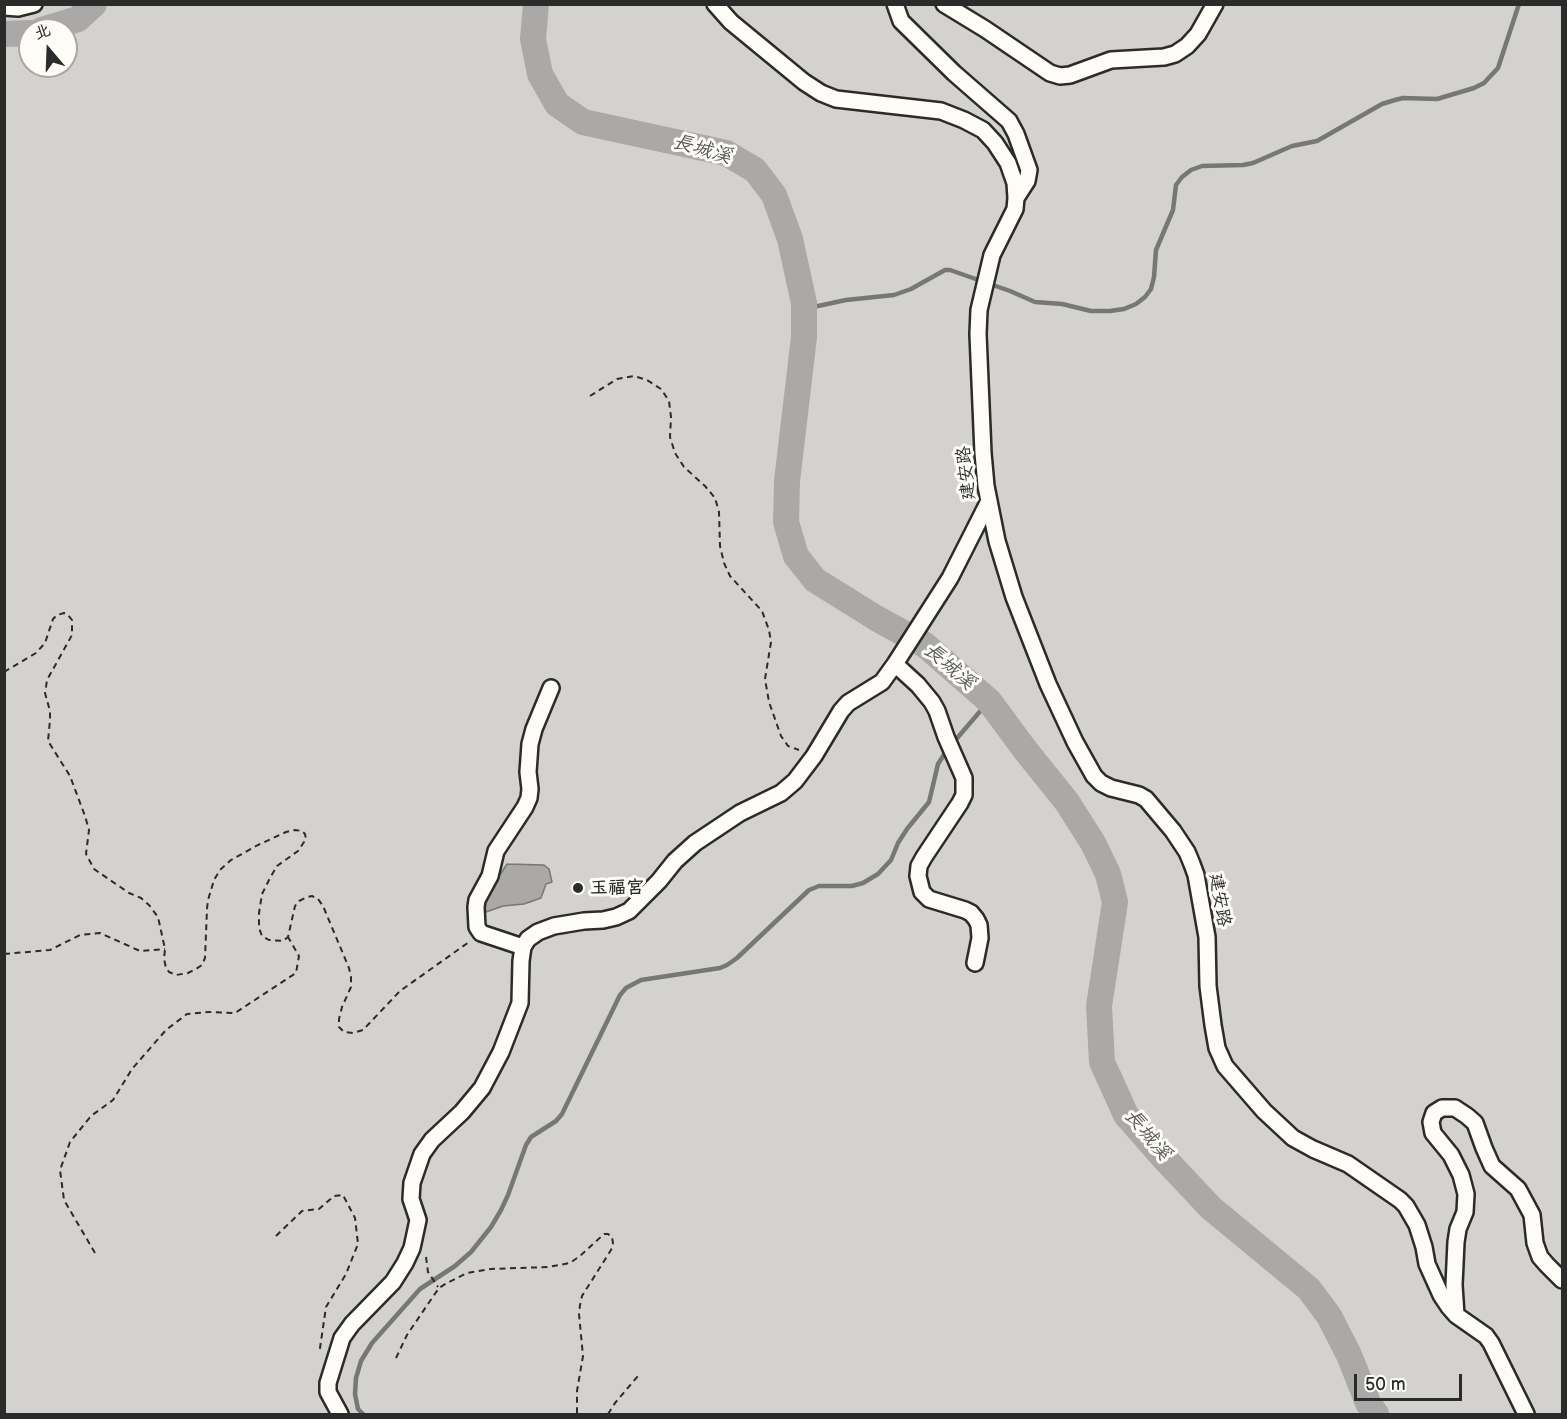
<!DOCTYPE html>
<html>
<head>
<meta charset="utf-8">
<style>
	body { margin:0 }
	#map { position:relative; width:1567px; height:1419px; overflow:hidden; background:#f0efeb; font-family:"Balsamiq Sans","LXGW WenKai TC",sans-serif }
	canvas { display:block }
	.frame { position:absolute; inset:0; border:6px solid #2b2b2b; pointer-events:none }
	.north { position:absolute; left:18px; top:18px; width:60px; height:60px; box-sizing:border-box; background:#fdfcf7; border:2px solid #a9a8a5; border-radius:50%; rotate:341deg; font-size:16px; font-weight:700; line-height:24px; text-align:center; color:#2b2b2b }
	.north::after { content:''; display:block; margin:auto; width:21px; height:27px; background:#2b2b2b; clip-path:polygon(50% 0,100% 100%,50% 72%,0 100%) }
	.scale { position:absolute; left:1354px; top:1374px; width:108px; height:27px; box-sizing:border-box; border:3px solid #2b2b2b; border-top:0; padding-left:8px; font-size:18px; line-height:21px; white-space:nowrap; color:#2b2b2b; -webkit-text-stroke:4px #fdfcf7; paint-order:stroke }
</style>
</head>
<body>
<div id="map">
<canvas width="1567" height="1419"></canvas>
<div class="frame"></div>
<div class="north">北</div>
<div class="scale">50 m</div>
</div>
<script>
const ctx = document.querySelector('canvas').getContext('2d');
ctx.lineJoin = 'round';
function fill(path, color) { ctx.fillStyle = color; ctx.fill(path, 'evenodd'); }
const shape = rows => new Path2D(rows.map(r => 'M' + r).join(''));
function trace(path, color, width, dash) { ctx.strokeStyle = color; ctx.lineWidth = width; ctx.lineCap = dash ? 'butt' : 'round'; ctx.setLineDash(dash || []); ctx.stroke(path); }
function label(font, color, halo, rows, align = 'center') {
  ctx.font = font + ' "Balsamiq Sans","LXGW WenKai TC",sans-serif'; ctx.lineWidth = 6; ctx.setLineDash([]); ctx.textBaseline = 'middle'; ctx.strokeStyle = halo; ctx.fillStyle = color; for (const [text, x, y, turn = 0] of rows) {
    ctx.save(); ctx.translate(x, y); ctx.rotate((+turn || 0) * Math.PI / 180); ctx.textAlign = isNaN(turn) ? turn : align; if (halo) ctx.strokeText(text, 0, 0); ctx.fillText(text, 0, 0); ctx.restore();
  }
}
fill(shape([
	[5,5,1562,5,1562,1414,5,1414],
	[30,30,66,30,66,66,30,66]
]), '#d3d2cf');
const water = shape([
	[507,864,544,865,549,869,552,882,546,884,541,898,524,904,503,906,486,912,482,902,507,864]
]);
fill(water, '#aaa9a7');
trace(water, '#777775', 1.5);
trace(shape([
	[804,309,846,300,894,295,911,289,945,270,950,270,1010,291,1035,302,1062,304,1091,311,1110,311,1124,309,1136,304,1145,297,1151,289,1154,277,1156,250,1173,210,1176,185,1182,177,1191,170,1202,166,1243,165,1253,163,1292,146,1317,141,1382,104,1395,100,1403,98,1437,99,1474,88,1484,83,1498,68,1519,4],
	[952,744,989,701],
	[363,1414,358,1409,355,1394,356,1378,361,1361,372,1343,420,1289,455,1266,471,1252,491,1227,501,1210,508,1195,526,1145,531,1137,556,1121,562,1114,620,995,626,988,641,980,720,968,727,965,737,958,809,890,819,886,852,886,863,883,878,874,891,860,898,843,907,829,929,802,938,764,947,750]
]), '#777775', 4.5);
trace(shape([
	[536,4,533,39,540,74,557,104,583,122,726,153,755,170,774,195,790,239,804,303,804,337,787,481,786,522,796,556,815,580,876,618,925,645,989,701,1026,751,1067,802,1093,843,1108,874,1115,902,1099,1006,1102,1062,1126,1115,1162,1156,1211,1208,1309,1289,1329,1316,1349,1355,1368,1403,1376,1414],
	[42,30,78,19,94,4],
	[4,34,30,33]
]), '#aaa9a7', 26);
const minor = shape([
	[715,4,731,22,804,82,821,93,836,99,941,111,964,120,983,130,995,143,1008,163,1015,183,1016,198,1015,209,992,255,979,310,978,334,983,453,986,486,997,541,1014,597,1048,684,1075,742,1094,776,1101,783,1111,788,1139,795,1146,799,1173,831,1187,852,1192,864,1196,875,1207,937,1208,986,1213,1025,1217,1048,1225,1066,1264,1111,1293,1138,1313,1149,1348,1164,1400,1200,1406,1206,1417,1225,1424,1247,1427,1264,1441,1295,1449,1307,1456,1315,1486,1336,1491,1343,1526,1414],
	[895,4,901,21,954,73,1009,121,1016,134,1029,170,1027,181,1016,198],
	[944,4,985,29,1050,73,1060,76,1070,75,1111,60,1164,57,1175,54,1187,46,1198,34,1215,4],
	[4,7,18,8,34,4],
	[895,664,918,685,932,702,937,711,946,737,964,778,964,795,960,803,924,857,919,866,918,876,922,892,929,899,965,910,971,913,976,919,979,925,980,938,975,963],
	[523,947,481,933,477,927,476,907,477,900,490,876,496,851,525,807,529,798,530,789,528,772,530,744,534,729,551,688],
	[1456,1315,1454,1285,1456,1242,1458,1229,1465,1212,1466,1194,1461,1175,1451,1155,1433,1133,1431,1122,1434,1113,1442,1108,1455,1108,1467,1116,1475,1123,1484,1148,1492,1166,1518,1189,1532,1215,1535,1243,1540,1257,1547,1265,1562,1280],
	[340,1414,328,1392,328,1383,342,1338,352,1324,393,1282,405,1263,412,1248,418,1220,411,1199,412,1183,422,1154,432,1140,462,1112,482,1088,501,1052,520,1003,521,961,523,947,528,939,538,932,554,926,584,921,603,920,616,917,629,911,659,881,675,861,695,843,740,813,781,793,795,781,814,756,841,711,848,703,882,682,895,664,950,578,989,501]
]);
trace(minor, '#2b2b2b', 20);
trace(shape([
	[590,396,617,379,634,376,647,380,661,389,669,401,671,417,670,437,675,453,684,467,705,486,715,498,719,512,720,546,724,563,730,576,762,611,769,630,771,642,765,679,769,702,781,736,788,746,799,750],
	[4,672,36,653,45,643,53,619,57,615,64,613,68,615,72,620,72,635,47,680,46,687,45,693,50,711,50,720,48,741,70,776,85,816,89,830,86,854,94,869,129,893,141,898,149,905,158,917,165,949,164,959,166,968,169,972,176,975,188,973,196,969,202,965,205,958,207,909,208,900,214,880,220,870,231,860,258,845,286,832,295,830,302,831,305,834,306,839,298,851,277,866,270,878,262,894,259,913,259,928,262,936,269,940,283,941,288,937,295,906,299,901,307,897,312,896,318,899,323,906,349,968,351,977,351,987,342,1007,339,1019,339,1027,344,1032,353,1033,363,1030,400,991,469,942],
	[4,823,4,843],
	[4,954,50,950,80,935,100,933,140,951,165,949],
	[276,1236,302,1211,319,1209,334,1196,343,1195,355,1218,358,1244,346,1274,326,1307,320,1348,324,1351],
	[95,1253,64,1200,60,1170,70,1142,91,1116,113,1100,132,1069,166,1030,187,1014,208,1012,235,1013,296,973,299,956,288,937],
	[426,1257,428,1272,438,1287],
	[396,1358,407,1335,430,1301,439,1288,447,1283,467,1273,491,1269,548,1267,570,1263,580,1256,604,1234,608,1234,612,1237,613,1243,611,1250,582,1296,580,1305,579,1314,583,1356,577,1391,577,1414],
	[608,1414,615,1403,638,1376]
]), '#2b2b2b', 2, [6, 4.5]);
trace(minor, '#fdfcf7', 15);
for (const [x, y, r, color] of [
	[578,888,6,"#2b2b2b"]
]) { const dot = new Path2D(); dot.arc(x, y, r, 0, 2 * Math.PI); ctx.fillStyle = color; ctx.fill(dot); trace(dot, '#fdfcf7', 2); }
label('18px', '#2b2b2b', '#fdfcf7', [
	["建安路",967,473,-96],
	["建安路",1219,900,80]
]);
label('bold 18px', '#2b2b2b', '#fdfcf7', [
	["玉福宮",590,888]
], 'left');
label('italic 20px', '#575756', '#fdfcf7', [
	["長城溪",702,150,16],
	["長城溪",949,667,41],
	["長城溪",1147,1135,50]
]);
</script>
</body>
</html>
